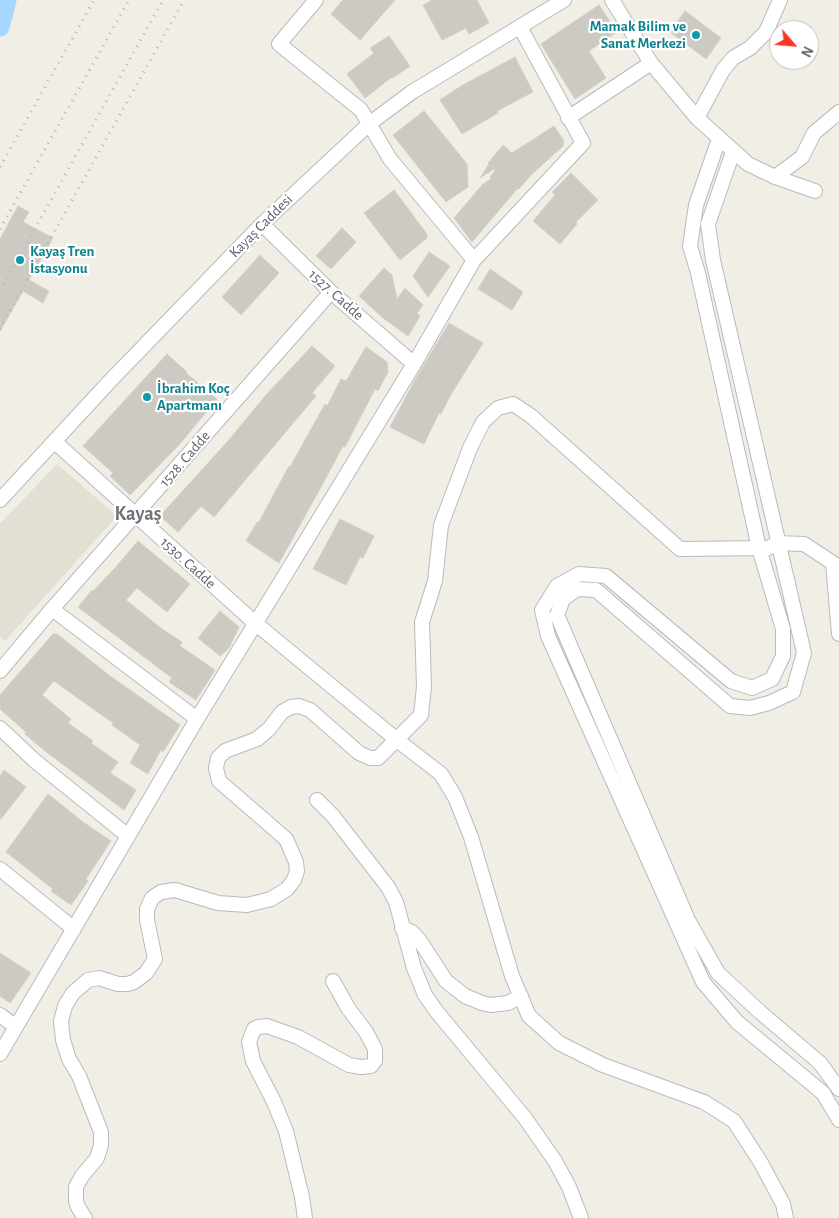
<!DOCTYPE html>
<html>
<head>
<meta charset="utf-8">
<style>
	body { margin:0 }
	#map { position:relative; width:839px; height:1218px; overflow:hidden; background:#f0eee5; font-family:"Alegreya Sans",sans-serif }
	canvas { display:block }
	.north { position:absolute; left:769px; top:20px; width:50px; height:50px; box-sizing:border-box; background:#fff; border:1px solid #bec0c2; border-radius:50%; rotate:117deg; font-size:14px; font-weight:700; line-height:20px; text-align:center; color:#5c6166 }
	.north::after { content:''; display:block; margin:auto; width:18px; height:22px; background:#f73624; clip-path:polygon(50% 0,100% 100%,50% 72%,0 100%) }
</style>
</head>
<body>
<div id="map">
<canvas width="839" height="1218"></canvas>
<div class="north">N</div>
</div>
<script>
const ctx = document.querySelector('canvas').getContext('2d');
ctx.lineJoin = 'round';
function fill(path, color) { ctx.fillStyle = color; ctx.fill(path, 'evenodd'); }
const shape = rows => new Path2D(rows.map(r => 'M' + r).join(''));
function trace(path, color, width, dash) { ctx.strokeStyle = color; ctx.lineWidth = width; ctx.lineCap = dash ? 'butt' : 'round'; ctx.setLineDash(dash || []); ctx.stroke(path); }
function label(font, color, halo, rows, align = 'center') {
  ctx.font = font + ' "Alegreya Sans",sans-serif'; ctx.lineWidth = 4.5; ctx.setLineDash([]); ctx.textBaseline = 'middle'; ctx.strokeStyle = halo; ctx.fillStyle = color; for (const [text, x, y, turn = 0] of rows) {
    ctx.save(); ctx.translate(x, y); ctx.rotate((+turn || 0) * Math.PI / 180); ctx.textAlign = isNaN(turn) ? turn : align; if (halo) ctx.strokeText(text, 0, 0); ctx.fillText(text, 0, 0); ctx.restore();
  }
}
fill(shape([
	[57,464,117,516,5,641,0,637,0,524]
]), '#e2e0d5');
trace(shape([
	[0,27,7,0]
]), '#a6d8ff', 19);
const building = shape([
	[343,0,395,0,360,40,331,14,343,0],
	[432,0,477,0,489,23,469,34,466,28,442,40,423,5,432,0],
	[599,5,617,32,589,51,606,78,575,99,541,44,599,5],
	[685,11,721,38,706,59,670,32,685,11],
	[389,36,410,66,393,78,392,77,365,98,347,74,374,53,370,48,389,36],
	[515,57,533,92,497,111,498,113,462,134,440,100,461,86,515,57],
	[424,111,467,164,468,187,446,202,393,135,424,111],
	[554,126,564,141,563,146,531,175,519,189,518,188,472,242,454,218,483,184,491,179,490,177,495,171,494,169,480,178,489,164,488,163,503,145,512,153,554,126],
	[571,173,598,200,576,222,577,224,560,244,533,221,555,195,552,192,571,173],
	[394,190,427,234,427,238,400,260,364,213,394,190],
	[18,206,29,212,23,222,53,238,29,280,49,291,43,303,23,291,0,331,0,239,18,206],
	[342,228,356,242,331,269,316,256,342,228],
	[429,252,450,266,428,297,413,276,429,252],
	[260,255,279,273,241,315,222,297,260,255],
	[384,268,392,275,397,299,405,288,423,305,417,313,420,316,408,336,383,318,359,296,384,268],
	[490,269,523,292,512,310,478,289,490,269],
	[449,323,483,343,450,396,441,414,439,413,424,444,390,427,415,380,449,323],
	[312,346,335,366,312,393,316,396,214,517,201,506,178,532,160,516,228,441,266,395,312,346],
	[366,347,387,362,388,372,378,391,375,389,345,447,343,446,327,476,279,563,246,541,257,522,259,522,289,466,290,467,325,404,327,406,341,379,346,381,366,347],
	[167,354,187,372,186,373,217,399,179,445,130,495,110,476,113,473,83,446,167,354],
	[340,519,374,536,363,558,360,557,346,585,313,569,340,519],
	[138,541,190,584,167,612,137,588,126,600,162,629,182,642,180,646,215,670,196,700,169,682,172,678,78,607,92,590,93,591,115,568,138,541],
	[220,611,239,627,229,648,220,656,198,638,220,611],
	[53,634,57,634,110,676,180,725,163,752,161,750,148,774,130,763,140,745,112,725,113,723,54,681,42,695,71,719,68,723,93,741,91,743,118,762,110,773,136,790,124,810,45,751,25,734,26,732,0,709,0,695,53,634],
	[4,770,26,787,0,820,0,776,4,770],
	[48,794,83,822,111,841,86,879,88,881,71,905,51,891,53,889,6,852,48,794],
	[0,953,31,973,10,1003,0,996,0,953]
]);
fill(building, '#cdcac4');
trace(building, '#d5d0c2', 1);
const minor = shape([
	[316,0,279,44,361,110,390,159,474,260],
	[612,0,651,63,697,118,748,164,775,177,815,191],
	[568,118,651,63],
	[697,118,723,70,733,58,750,48,766,32,780,0],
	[719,139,696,205,690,246,698,273,759,548,783,629,783,656,772,679,752,688,731,681,606,576,579,574,557,586,542,610,548,636,703,982,737,1022,823,1093,839,1120],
	[733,152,708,224,713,260,804,653,793,692,769,703,750,708,730,706,596,590,577,589,563,599,557,615,688,920,718,973,760,1012,820,1063,839,1089],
	[775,177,802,157,814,133,839,112],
	[262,224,331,292,414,364],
	[55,442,255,623,397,740,441,774,455,797,471,837,512,976,529,1016,559,1043,603,1065,704,1102,734,1121,761,1163,783,1204,786,1218],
	[0,500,111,380,262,224,369,124,412,92,564,0],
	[52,609,197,719],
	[0,671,52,609,331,292],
	[0,728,35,761,128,836],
	[317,800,333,816,388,887,396,902,414,968,425,995,437,1012,525,1118,555,1161,569,1187,581,1218],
	[0,869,74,929],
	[402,928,412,932,420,941,446,981,465,996,482,1003,491,1005,508,1003,521,996],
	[0,1015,16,1027],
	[0,1054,197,719,414,364,474,260,583,143,520,27],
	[85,1218,78,1207,76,1201,76,1187,82,1176,97,1158,101,1145,101,1132,79,1076,69,1059,63,1040,61,1021,65,1006,73,993,88,980,99,978,118,984,127,984,134,982,146,973,155,959,147,920,147,909,152,898,161,892,175,890,218,903,247,905,271,899,287,889,294,880,297,871,296,862,286,839,219,781,216,768,218,758,225,751,257,739,269,729,282,712,291,707,299,706,310,710,359,753,370,758,378,758,421,715,424,687,422,622,435,581,441,525,470,448,483,422,498,408,513,404,531,416,680,549,768,548,778,543,804,544,833,563,839,634],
	[305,1218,302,1197,286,1131,274,1102,253,1061,249,1042,254,1029,258,1027,267,1026,298,1037,349,1065,361,1067,371,1066,375,1061,375,1049,366,1032,348,1008,333,981]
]);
trace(minor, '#b7bbc0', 16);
trace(minor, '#fff', 14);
trace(shape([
	[0,167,94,0],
	[0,229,129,0],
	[0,291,163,0],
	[0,329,184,0]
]), '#b6b7b7', 3, [1, 6]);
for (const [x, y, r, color] of [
	[696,35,5,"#0f9aa8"],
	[20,260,5,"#0f9aa8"],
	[147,397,5,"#0f9aa8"]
]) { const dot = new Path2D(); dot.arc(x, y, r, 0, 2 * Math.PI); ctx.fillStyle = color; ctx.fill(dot); trace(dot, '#fff', 2); }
label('bold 15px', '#0d838f', '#fff', [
	["Mamak Bilim ve",686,26,"right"],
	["Sanat Merkezi",686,43,"right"],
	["Kayaş Tren",30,251],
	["İstasyonu",30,268],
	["İbrahim Koç",157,388],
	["Apartmanı",157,405]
], 'left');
label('15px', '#5c6166', '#fff', [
	["Kayaş Caddesi",261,226,-45],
	["1527. Cadde",336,295,42],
	["1528. Cadde",185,459,-49],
	["1530. Cadde",188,563,42]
]);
label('bold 20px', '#6d7378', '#fff', [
	["Kayaş",138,514]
]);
</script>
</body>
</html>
